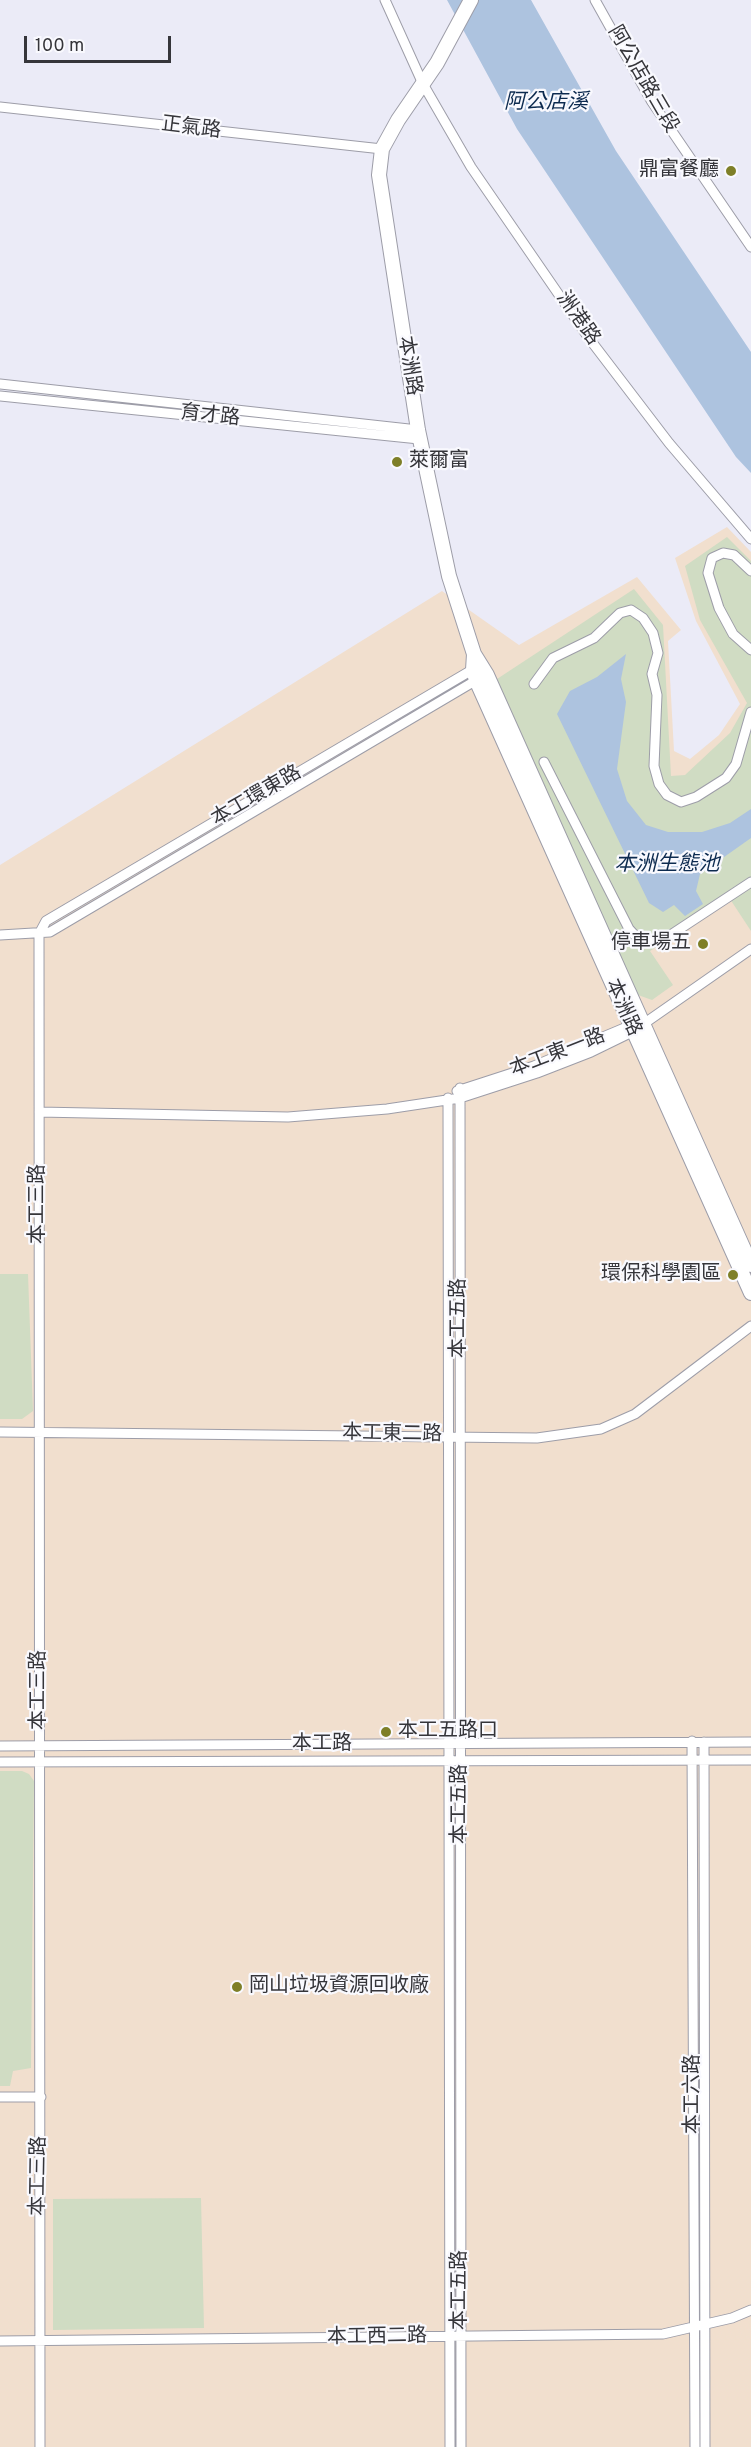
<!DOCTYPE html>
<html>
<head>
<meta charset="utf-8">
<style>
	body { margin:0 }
	#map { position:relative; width:751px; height:2447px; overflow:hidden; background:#ebebf7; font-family:Overpass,sans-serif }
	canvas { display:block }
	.scale { position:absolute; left:24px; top:36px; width:147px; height:27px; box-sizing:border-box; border:3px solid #35353a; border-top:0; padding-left:8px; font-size:18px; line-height:21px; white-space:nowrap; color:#35353a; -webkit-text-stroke:4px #f9f9fe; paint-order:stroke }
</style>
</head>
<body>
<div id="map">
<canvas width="751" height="2447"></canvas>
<div class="scale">100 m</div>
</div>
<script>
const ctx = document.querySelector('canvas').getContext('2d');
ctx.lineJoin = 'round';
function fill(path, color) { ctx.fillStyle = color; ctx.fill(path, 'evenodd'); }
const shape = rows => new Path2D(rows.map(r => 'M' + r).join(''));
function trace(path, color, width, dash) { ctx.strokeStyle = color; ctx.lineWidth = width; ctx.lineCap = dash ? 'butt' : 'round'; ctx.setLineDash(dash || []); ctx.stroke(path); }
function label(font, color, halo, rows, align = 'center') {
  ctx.font = font + ' Overpass,"Noto Sans TC",sans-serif'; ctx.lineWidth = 4.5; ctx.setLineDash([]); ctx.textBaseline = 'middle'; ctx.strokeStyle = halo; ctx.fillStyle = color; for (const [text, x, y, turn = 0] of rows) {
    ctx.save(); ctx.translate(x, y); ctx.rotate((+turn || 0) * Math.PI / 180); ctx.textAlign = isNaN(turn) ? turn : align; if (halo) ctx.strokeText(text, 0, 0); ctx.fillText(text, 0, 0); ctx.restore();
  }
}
fill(shape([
	[727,527,751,552,751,2447,0,2447,0,865,442,591,519,645,637,577,681,630,668,641,674,751,690,759,719,735,740,704,696,621,675,558]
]), '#f1dfce');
fill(shape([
	[727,537,751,561,751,931,730,899,650,951,673,985,652,1000,638,995,497,679,634,589,663,625,671,776,685,775,730,733,747,703,700,620,685,566],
	[0,1274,28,1274,33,1411,22,1419,0,1419],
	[0,1771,22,1771,29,1774,34,1781,31,2068,13,2071,10,2086,0,2086],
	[201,2198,204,2328,53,2330,53,2199]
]), '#d0dcc3');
fill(shape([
	[447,0,531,0,616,151,751,352,751,473,736,457,517,129],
	[626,654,621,679,626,702,617,769,627,801,646,825,668,832,702,832,730,823,751,809,751,838,700,874,696,891,703,904,685,916,674,905,663,912,649,903,557,714,570,691,597,677]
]), '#adc3df');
const street = shape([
	[385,0,423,84,471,167,588,337,669,443,751,539],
	[595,0,652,102,751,247],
	[0,107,382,149],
	[0,384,418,430],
	[0,396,419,439],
	[751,571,734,555,723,553,712,558,708,573,719,608,733,634,751,650],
	[534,684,553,658,594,638,620,613,631,610,643,618,653,633,658,653,652,674,657,695,654,766,659,784,667,795,681,802,696,797,726,778,736,764,751,712],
	[544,762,629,929,641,942,663,940,751,882],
	[0,935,50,932,480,678],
	[460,1088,461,2447],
	[457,1091,534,1066,634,1024],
	[448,1098,450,2447],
	[39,1112,288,1117,387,1109,460,1098,537,1073,591,1052,632,1032,751,949],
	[0,1432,537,1438,601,1429,635,1414,751,1326],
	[692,1741,695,2447],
	[704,1742,705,2447],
	[0,1746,751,1742],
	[0,1762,751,1760],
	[0,2097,41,2097],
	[0,2341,663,2334,732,2318,751,2310],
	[40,2447,39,934,46,921,477,667]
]);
const secondary = shape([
	[471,0,437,63,398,120,382,149,379,175,418,430,449,576,474,654,487,675,751,1265],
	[474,654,473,670,476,680,751,1293]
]);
trace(street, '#9d9da8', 11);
trace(secondary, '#9d9da8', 16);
trace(street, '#fff', 9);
trace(secondary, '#fff', 14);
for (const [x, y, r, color] of [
	[731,171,6,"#7e7f28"],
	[397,462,6,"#7e7f28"],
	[703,944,6,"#7e7f28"],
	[733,1275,6,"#7e7f28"],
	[386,1732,6,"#7e7f28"],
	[237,1987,6,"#7e7f28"]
]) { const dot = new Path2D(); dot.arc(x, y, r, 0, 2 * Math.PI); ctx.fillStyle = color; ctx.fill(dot); trace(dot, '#f9f9fe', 2); }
label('20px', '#35353a', '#f9f9fe', [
	["阿公店路三段",642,80,60],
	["正氣路",191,129,7],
	["洲港路",577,319,55],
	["本洲路",408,366,81],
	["育才路",210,417,6],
	["本工環東路",257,797,-30],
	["本洲路",622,1008,66],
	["本工東一路",558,1054,-21],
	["本工三路",39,1204,-90],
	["本工五路",460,1318,-90],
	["本工東二路",392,1435,1],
	["本工三路",40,1690,-90],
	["本工路",322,1745],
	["本工五路",461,1804,-90],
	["本工六路",694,2094,-90],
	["本工三路",40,2176,-89],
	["本工五路",461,2290,-90],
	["本工西二路",377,2338,-1]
]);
label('20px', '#35353a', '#f9f9fe', [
	["鼎富餐廳",719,171],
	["萊爾富",409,462,"left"],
	["停車場五",691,944],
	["環保科學園區",721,1275],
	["本工五路口",398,1732,"left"],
	["岡山垃圾資源回收廠",249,1987,"left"]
], 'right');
label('italic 21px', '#0c2a4f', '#f9f9fe', [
	["阿公店溪",546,104],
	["本洲生態池",667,866]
]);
</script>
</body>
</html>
